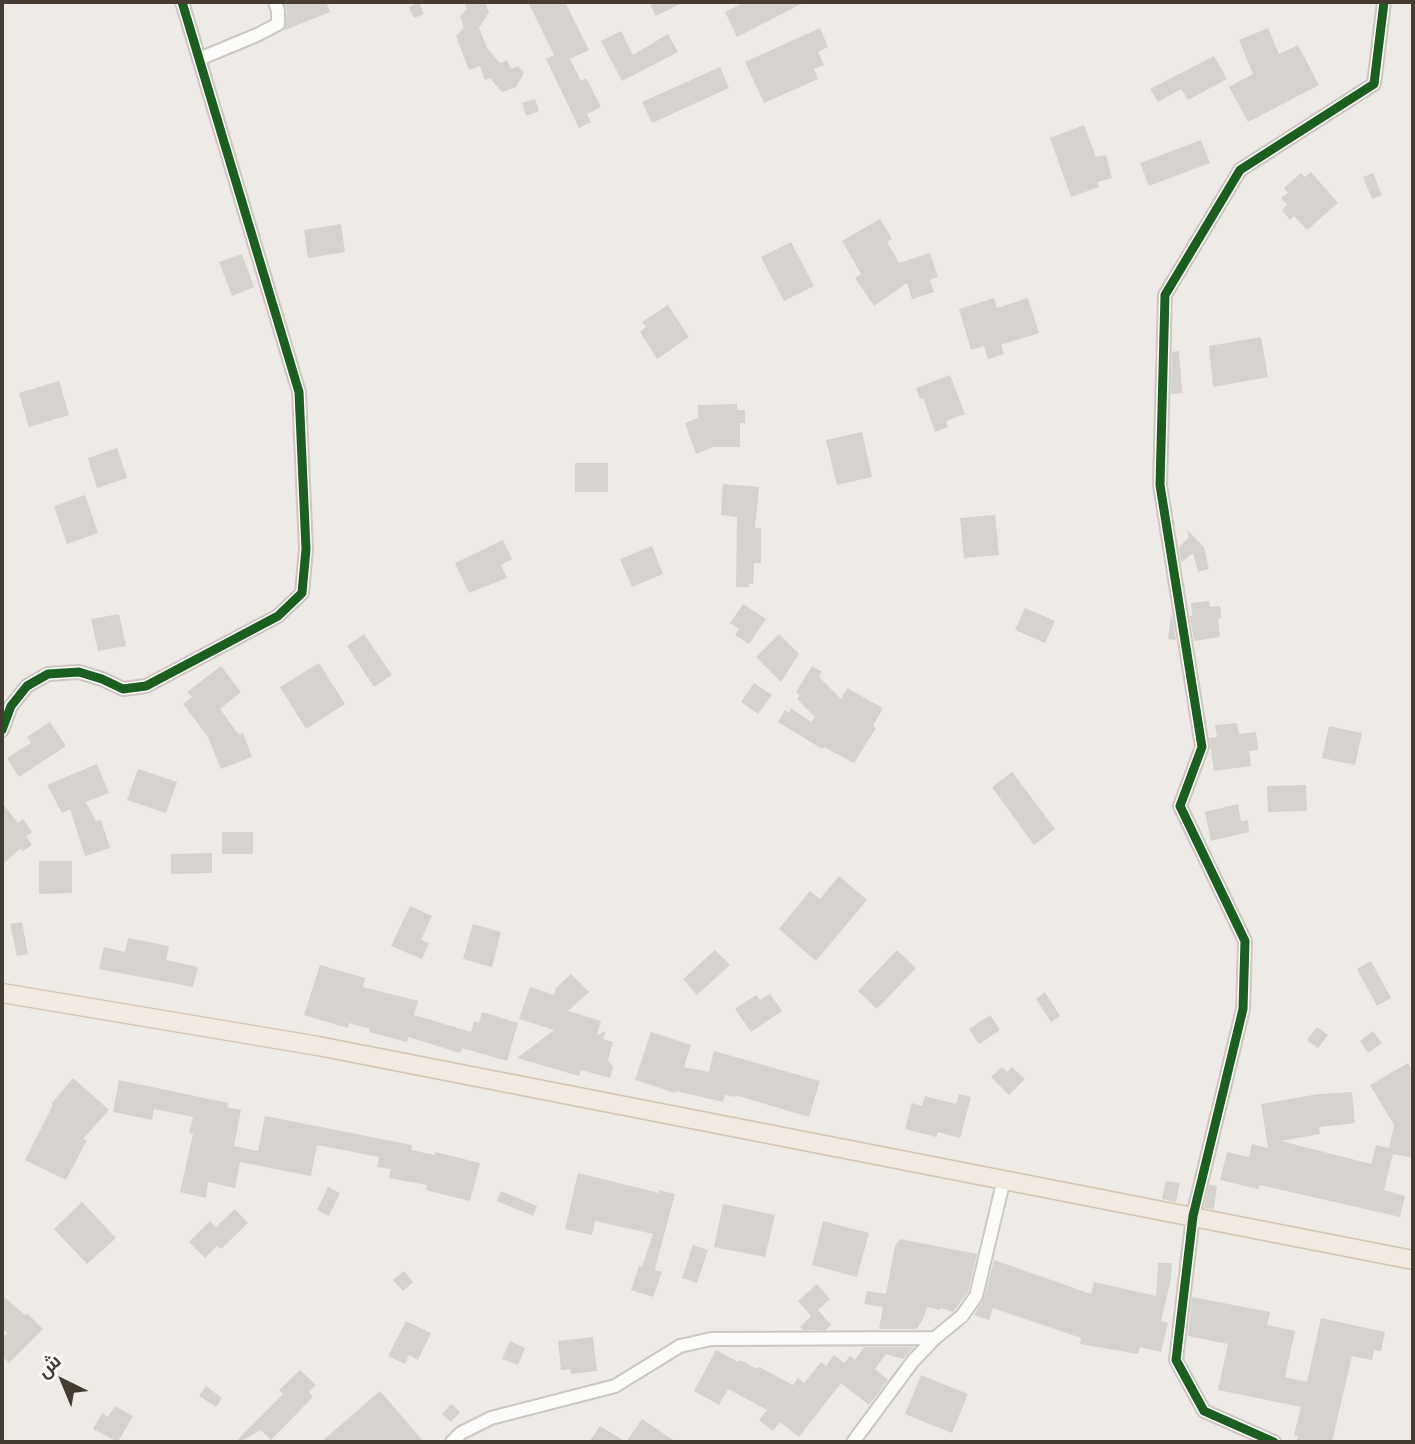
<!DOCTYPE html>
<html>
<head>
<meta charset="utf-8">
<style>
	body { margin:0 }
	#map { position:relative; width:1415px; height:1444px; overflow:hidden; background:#eeebe6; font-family:"Public Sans",Cairo,sans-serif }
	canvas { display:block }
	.frame { position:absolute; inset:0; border:4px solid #443b32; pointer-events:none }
	.north { position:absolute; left:28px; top:1346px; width:70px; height:70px; -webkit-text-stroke:5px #fff; paint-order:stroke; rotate:317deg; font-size:19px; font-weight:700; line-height:28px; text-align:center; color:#443b32 }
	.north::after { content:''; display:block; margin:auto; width:24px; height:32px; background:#443b32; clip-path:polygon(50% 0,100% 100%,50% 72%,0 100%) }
</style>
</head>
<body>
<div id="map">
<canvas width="1415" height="1444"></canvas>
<div class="frame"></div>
<div class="north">ش</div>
</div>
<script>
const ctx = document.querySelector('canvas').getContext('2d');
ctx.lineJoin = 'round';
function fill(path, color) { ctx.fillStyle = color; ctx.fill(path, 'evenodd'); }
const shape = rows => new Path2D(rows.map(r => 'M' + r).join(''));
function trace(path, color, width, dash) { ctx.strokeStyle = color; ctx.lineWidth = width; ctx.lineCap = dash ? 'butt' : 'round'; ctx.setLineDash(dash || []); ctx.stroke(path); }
fill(shape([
	[284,2,326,2,330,12,285,30,287,11],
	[419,2,424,14,414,18,409,7],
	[464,2,485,2,489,12,479,28,487,48,500,63,507,60,511,69,518,66,524,73,516,87,502,92,490,78,485,80,480,66,469,70,456,36,464,28,460,16,467,9],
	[528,2,565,2,589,50,570,59,581,81,586,78,601,107,587,114,591,122,579,128,546,59,554,55],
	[649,2,684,2,656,16],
	[745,2,805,2,737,37,725,12],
	[820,28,828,47,818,52,824,65,814,69,818,79,764,103,745,62],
	[1268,28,1279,54,1298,45,1319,85,1248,122,1229,87,1253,74,1239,40],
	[621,31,633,55,668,34,678,52,622,81,601,41],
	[1214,56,1227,79,1188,100,1181,89,1158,102,1150,89],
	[720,67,729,88,652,123,642,102],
	[535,99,539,111,526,116,522,103],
	[1084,125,1096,157,1106,155,1112,178,1098,182,1099,187,1071,197,1050,138],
	[1201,140,1210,163,1149,186,1140,163],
	[1311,172,1338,203,1307,230,1294,216,1290,220,1282,210,1287,205,1281,198,1288,193,1284,188,1301,173,1305,177],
	[1373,173,1382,195,1372,199,1363,177],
	[880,219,892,239,887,242,899,263,930,253,938,277,930,280,934,292,912,299,907,283,874,306,855,278,861,274,842,241],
	[341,224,345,252,308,258,304,230],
	[791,242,814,286,784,301,761,257],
	[242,254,254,287,232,296,219,262],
	[994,298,997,308,1028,298,1039,333,1001,345,1004,354,988,359,984,346,971,350,959,309],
	[668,305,689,337,657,359,640,332,646,327,642,322],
	[1261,337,1268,377,1213,387,1209,346],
	[1179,351,1182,393,1171,394,1172,352],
	[950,375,965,414,946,421,948,427,935,432,923,398,920,399,916,388],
	[59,381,69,415,29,427,19,393],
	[737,404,737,410,745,410,745,423,740,423,740,447,713,447,696,454,685,423,698,418,698,405],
	[862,432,872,477,837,485,826,440],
	[117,448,127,478,97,488,88,458],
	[575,463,608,463,608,492,575,492],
	[723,484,759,487,755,528,761,528,761,563,754,563,753,584,749,584,749,587,736,587,737,517,721,515],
	[85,495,98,533,67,544,54,506],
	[995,515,999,555,964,558,960,518],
	[1186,529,1204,547,1209,569,1198,572,1193,553,1181,563,1179,547,1189,537],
	[503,540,512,559,501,565,507,578,469,593,455,563],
	[652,546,663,574,632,587,620,559],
	[1209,601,1210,607,1220,606,1221,618,1218,619,1220,637,1194,641,1190,616,1192,616,1191,603],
	[743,604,766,619,749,644,735,635,739,629,730,623],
	[1025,608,1055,621,1045,643,1015,630],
	[119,614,126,646,98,651,91,619],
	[1171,615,1172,615,1176,640,1168,639],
	[364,634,392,675,374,687,347,646],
	[779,634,799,654,781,682,756,657],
	[319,663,345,704,306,729,280,687],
	[221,666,241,692,220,709,239,735,243,733,252,757,221,769,208,737,183,704,192,697,187,692],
	[812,666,822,672,819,677,841,699,847,688,883,708,873,726,876,728,854,763,824,747,822,749,778,722,785,710,789,713,791,708,811,722,815,717,797,699,800,695,796,692],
	[754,683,772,695,758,714,741,702],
	[50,722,66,746,19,777,7,758,31,743,27,737],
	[1237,723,1239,734,1256,732,1258,750,1249,751,1251,766,1214,771,1209,738,1217,737,1215,725],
	[1329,726,1362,733,1355,765,1322,758],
	[97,764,109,793,86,802,96,821,101,820,110,848,85,856,70,809,62,813,47,785],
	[138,769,177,782,166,813,127,800],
	[1012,772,1055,829,1034,845,992,787],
	[1306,785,1307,811,1268,812,1267,786],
	[2,803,18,823,23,819,32,832,26,836,32,845,23,851,21,848,2,865],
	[1238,804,1241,821,1248,820,1249,832,1211,841,1205,812],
	[222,832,253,832,253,854,222,854],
	[212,853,212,873,171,874,171,854],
	[39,861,72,861,72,893,39,894],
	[839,876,867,900,816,961,779,929,810,891,820,899],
	[410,906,432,916,421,940,429,943,422,959,391,946],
	[22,922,28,954,17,956,10,924],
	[473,924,501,932,492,967,463,959],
	[128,938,169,946,166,960,198,967,193,987,99,969,104,947,125,952],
	[715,950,730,965,697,995,683,979],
	[897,950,916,968,877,1009,858,991],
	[1371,961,1391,998,1377,1006,1357,969],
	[320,965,365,978,363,987,418,1001,414,1015,471,1032,474,1021,479,1023,482,1012,518,1023,507,1061,462,1048,460,1053,408,1037,407,1042,369,1032,370,1029,349,1023,348,1028,304,1015],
	[571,974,589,992,568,1011,601,1021,597,1035,606,1031,603,1039,613,1042,608,1060,613,1067,610,1078,581,1070,579,1076,517,1058,554,1030,519,1019,530,987,554,995,556,988],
	[1045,992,1060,1016,1051,1022,1036,999],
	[770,994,782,1011,751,1032,735,1009,756,995,760,1000],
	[990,1015,1000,1030,979,1044,969,1029],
	[1317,1027,1328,1035,1318,1048,1307,1040],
	[1373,1031,1382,1043,1368,1053,1360,1041],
	[651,1032,691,1045,684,1067,709,1072,714,1051,820,1081,809,1117,735,1095,735,1097,725,1095,723,1102,676,1091,675,1093,635,1080],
	[1408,1063,1413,1072,1413,1158,1393,1154,1384,1190,1405,1196,1400,1217,1260,1185,1258,1189,1220,1180,1227,1152,1249,1157,1252,1144,1268,1148,1261,1104,1319,1094,1352,1092,1355,1123,1319,1127,1320,1134,1281,1141,1371,1164,1376,1145,1389,1148,1394,1125,1370,1085],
	[1002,1067,1007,1072,1012,1067,1025,1079,1009,1095,991,1077],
	[73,1078,109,1110,83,1139,87,1140,66,1180,25,1160,53,1105,51,1104],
	[119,1080,228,1103,227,1107,241,1110,234,1146,258,1151,265,1116,412,1145,411,1150,435,1155,435,1152,480,1163,470,1201,426,1190,427,1185,389,1178,391,1169,377,1167,379,1157,317,1145,311,1176,240,1162,235,1188,208,1182,206,1198,180,1192,193,1134,189,1133,193,1117,154,1109,152,1120,113,1112],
	[959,1094,971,1097,960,1138,938,1132,936,1137,905,1129,912,1103,922,1106,925,1096,956,1104],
	[578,1173,659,1193,659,1190,675,1194,657,1261,655,1270,662,1272,653,1297,631,1290,639,1266,642,1267,653,1234,595,1221,592,1235,565,1229],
	[1166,1181,1180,1183,1176,1202,1162,1199],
	[1209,1185,1217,1186,1214,1209,1204,1208],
	[328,1187,340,1193,329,1216,317,1210],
	[501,1191,537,1206,533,1216,497,1201],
	[82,1202,116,1238,87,1264,54,1229],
	[723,1204,775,1215,765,1257,714,1247],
	[235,1209,248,1223,221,1249,217,1246,205,1258,189,1242,210,1221,216,1227],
	[823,1221,869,1233,857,1277,812,1265],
	[900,1239,977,1254,968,1292,953,1312,941,1308,940,1310,927,1307,924,1317,917,1329,879,1329,883,1307,864,1304,867,1291,886,1294,895,1246],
	[693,1245,708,1250,697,1283,682,1278],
	[994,1260,1091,1294,1094,1282,1156,1296,1158,1263,1172,1263,1171,1279,1161,1321,1168,1323,1161,1352,1140,1347,1138,1354,1080,1344,1081,1338,993,1308,989,1320,974,1315,984,1298],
	[404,1271,413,1282,403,1291,393,1280],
	[817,1284,830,1299,818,1310,831,1325,826,1330,803,1330,800,1327,811,1316,798,1301],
	[2,1295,25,1315,27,1313,43,1329,9,1363,2,1356,2,1338,7,1333,2,1329],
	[1192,1297,1270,1312,1267,1325,1295,1331,1285,1377,1307,1382,1321,1318,1385,1332,1381,1351,1374,1350,1372,1360,1352,1356,1332,1442,1296,1442,1298,1436,1294,1435,1301,1407,1218,1390,1228,1344,1188,1336],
	[406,1321,431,1333,418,1360,409,1355,405,1364,388,1356],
	[593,1337,597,1371,571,1374,570,1369,561,1370,558,1341],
	[510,1341,525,1348,518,1365,502,1359],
	[864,1347,914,1347,903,1359,886,1354,875,1369,888,1380,869,1405,841,1383,799,1437,780,1422,773,1431,759,1420,767,1410,728,1389,719,1405,694,1391,716,1350,738,1362,740,1360,757,1369,759,1367,793,1385,798,1378,804,1383,821,1362,826,1366,834,1355,844,1363,850,1356,855,1360],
	[300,1370,316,1385,309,1392,313,1397,271,1440,261,1430,240,1442,238,1439,283,1394,279,1390],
	[921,1375,968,1394,952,1433,905,1414],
	[206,1386,222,1398,216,1407,199,1396],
	[380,1391,424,1442,321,1442],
	[451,1404,460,1412,451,1422,442,1414],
	[115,1406,133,1416,118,1442,93,1429,102,1413,108,1417],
	[642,1419,676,1442,626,1442],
	[600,1426,626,1442,589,1442]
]), '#d6d2cd');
const minor = shape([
	[199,59,257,35,278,24,278,11,275,2],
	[2,730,11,706,27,686,48,674,79,672,102,679,123,689,146,686,278,616,302,593,306,549,299,392,182,2],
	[452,1442,461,1433,491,1418,615,1386,680,1346,711,1339,935,1338],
	[853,1442,913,1361,935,1338,962,1316,976,1296,1004,1179],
	[1274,1442,1204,1411,1176,1360,1193,1216,1243,1009,1245,941,1180,806,1202,747,1160,485,1165,295,1240,170,1374,84,1384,2]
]);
const primary = shape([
	[2,993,318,1046,1413,1260]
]);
trace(minor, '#cbc7c2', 16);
trace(primary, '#d2c5b2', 21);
trace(minor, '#fcfcfb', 12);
trace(primary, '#f0eae2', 18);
trace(shape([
	[2,730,11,706,27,686,48,674,79,672,102,679,123,689,146,686,278,616,302,593,306,549,299,392,182,2],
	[1274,1442,1204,1411,1176,1360,1193,1216,1243,1009,1245,941,1180,806,1202,747,1160,485,1165,295,1240,170,1374,84,1384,2]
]), '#1b5e20', 9);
</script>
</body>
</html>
